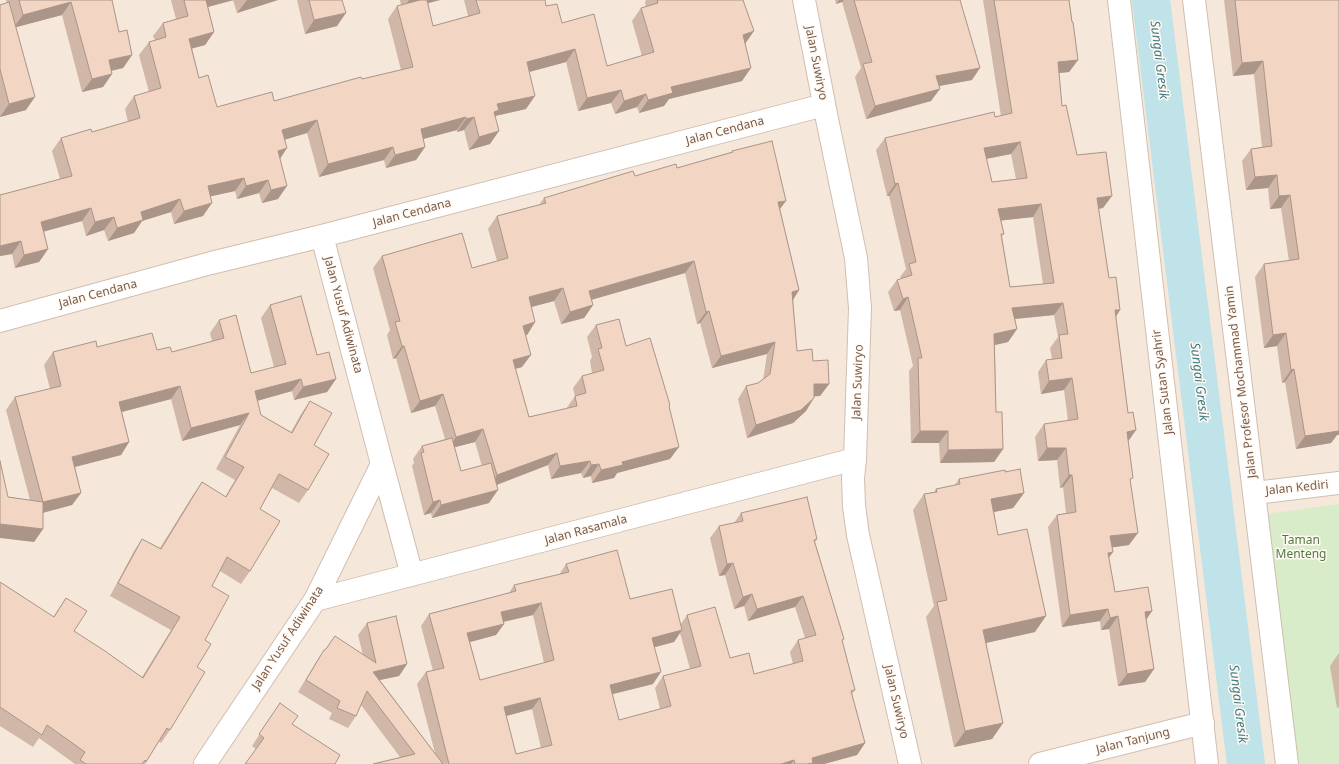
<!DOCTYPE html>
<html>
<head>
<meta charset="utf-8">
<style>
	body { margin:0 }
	canvas { display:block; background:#fdf6ec }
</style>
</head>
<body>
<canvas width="1339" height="764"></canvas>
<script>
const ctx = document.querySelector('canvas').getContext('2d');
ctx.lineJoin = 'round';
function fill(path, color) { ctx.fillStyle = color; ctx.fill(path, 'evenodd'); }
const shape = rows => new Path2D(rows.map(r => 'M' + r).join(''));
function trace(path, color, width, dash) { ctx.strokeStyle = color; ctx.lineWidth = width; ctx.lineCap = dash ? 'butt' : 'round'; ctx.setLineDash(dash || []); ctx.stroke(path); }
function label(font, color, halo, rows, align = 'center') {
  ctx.font = font + ' "Noto Sans",sans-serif'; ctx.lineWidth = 3; ctx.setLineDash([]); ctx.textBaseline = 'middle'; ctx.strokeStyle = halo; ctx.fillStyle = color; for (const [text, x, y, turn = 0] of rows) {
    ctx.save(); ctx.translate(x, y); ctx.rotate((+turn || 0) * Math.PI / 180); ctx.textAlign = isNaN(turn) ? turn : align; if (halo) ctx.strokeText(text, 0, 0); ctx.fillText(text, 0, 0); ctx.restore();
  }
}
fill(shape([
	[0,0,1339,0,1339,764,0,764]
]), '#f5e8da');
fill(shape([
	[1339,504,1339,764,1293,764,1259,515]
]), '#d8ecc9');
trace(shape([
	[1151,0,1246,764]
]), '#bfe3e8', 38);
const minor = shape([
	[0,321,211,263,322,236,824,105],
	[382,464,412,575],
	[1255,493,1339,483],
	[315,600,855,459],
	[205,764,315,600,382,464,322,236],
	[1040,764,1203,723]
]);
const tertiary = shape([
	[804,0,827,119,856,258,860,308,855,459,853,478,854,506,858,535,910,764],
	[1119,0,1207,764],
	[1194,0,1287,764]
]);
trace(minor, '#d1beb0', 24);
trace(tertiary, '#d1beb0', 24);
trace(minor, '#fff', 22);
trace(tertiary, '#fff', 22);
fill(shape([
	[6,0,112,0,119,32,132,55,123,68,112,71,112,74,103,87,82,92,62,15,16,27,26,110,0,117,0,5,7,3],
	[171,0,278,0,237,13,233,0,208,7,214,32,205,45,192,48,199,78,217,107,274,101,401,70,388,19,397,6,401,5,400,0,440,0,428,3,433,26,468,16,464,0,545,0,546,6,562,23,607,66,642,56,632,21,641,8,646,7,645,2,646,0,743,0,745,44,742,81,669,99,664,106,639,113,637,107,615,114,611,103,578,111,566,62,529,72,526,109,495,116,490,144,469,150,464,130,457,132,457,130,423,139,425,147,416,160,386,168,384,160,319,177,307,133,284,140,280,159,278,199,262,203,259,193,237,199,235,191,211,196,203,216,174,224,171,212,142,221,134,233,108,241,104,230,86,236,82,221,44,231,48,249,39,262,15,268,12,254,0,256,0,195,60,179,52,151,61,138,92,132,128,122,125,109,134,96,149,92,139,55,149,42,155,40,153,36,163,23,176,19],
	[297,0,342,0,337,26,305,34],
	[835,0,960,0,972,80,939,86,931,101,866,119,855,77,861,68,842,2,836,4],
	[983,0,1069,0,1078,60,1069,72,1059,73,1062,106,1077,155,1103,208,1098,209,1109,278,1120,310,1116,317,1128,413,1136,430,1128,441,1130,482,1129,545,1112,547,1113,552,1109,557,1115,592,1152,611,1146,620,1154,669,1145,682,1118,686,1109,629,1101,630,1100,621,1062,627,1048,527,1057,515,1066,513,1063,487,1060,488,1057,460,1038,461,1035,437,1044,424,1068,421,1064,390,1041,394,1038,372,1046,360,1052,359,1050,348,1058,337,1054,315,1015,319,1017,329,1008,342,995,345,996,412,1003,449,994,462,940,463,939,443,911,443,909,371,913,366,900,310,894,311,888,292,897,280,901,279,900,277,906,269,889,196,887,196,876,150,885,138,1001,116],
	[1011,154,1016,179,992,182,986,159],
	[1033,217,1043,284,1010,287,1002,236,1004,234,1001,220],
	[1224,0,1339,0,1339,435,1337,435,1331,443,1296,449,1285,382,1282,383,1277,346,1264,348,1255,277,1264,264,1289,261,1281,208,1270,209,1268,188,1246,190,1242,161,1251,149,1262,147,1254,74,1233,76],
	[732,151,780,209,799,290,793,300,797,351,813,361,829,384,820,396,814,396,806,411,793,423,747,438,738,399,746,386,758,383,763,380,767,354,712,368,700,323,697,324,685,273,591,300,593,305,584,318,561,324,554,301,531,307,535,322,527,335,526,335,522,367,515,369,529,417,566,409,575,396,573,388,582,376,592,373,590,361,592,357,587,337,596,325,626,346,670,405,669,407,670,459,617,473,614,478,592,483,591,476,583,478,581,473,551,479,548,465,497,485,489,503,432,518,431,513,424,515,412,466,414,463,413,459,422,446,445,439,435,406,411,413,396,358,393,359,387,335,390,330,373,268,382,256,472,268,497,261,488,229,497,216,539,205,544,198,635,176,677,168,731,152],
	[475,442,482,466,461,471,454,447],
	[270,305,317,355,336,379,327,392,294,400,292,391,257,401,261,415,291,432,301,414,310,401,314,445,308,490,299,503,272,488,260,509,250,571,241,584,220,571,212,586,205,640,197,667,170,730,161,743,159,741,145,764,75,764,39,738,33,747,0,726,0,582,53,617,66,598,74,631,142,677,171,630,110,596,134,551,142,539,160,548,193,495,202,482,225,497,235,480,216,469,240,425,182,441,171,399,122,412,129,442,121,455,75,467,81,493,72,505,43,513,43,529,34,542,8,497,30,500,6,410,15,397,50,389,44,365,53,352,97,347,157,350,172,352,212,341,210,333,219,320,251,373,274,367,261,318],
	[1005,472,1024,493,1013,508,994,512,998,535,1035,632,986,643,1003,723,992,739,954,747,926,617,934,606,913,510,924,494,934,492,936,489,954,486,959,479],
	[741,513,817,539,815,542,844,639,842,642,855,690,852,694,865,743,857,755,824,764,373,764,400,757,361,705,356,716,348,728,329,719,332,713,298,692,316,662,335,636,363,655,358,635,367,623,407,664,399,676,380,680,435,753,417,684,426,672,433,671,421,626,429,614,509,593,514,585,559,575,566,564,630,599,681,624,687,615,730,658,754,674,793,664,790,652,798,640,805,638,795,607,748,621,744,606,734,609,725,575,719,576,710,538,719,526,734,523],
	[533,615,544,663,480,680,470,642,496,635,504,624,504,622],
	[680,633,690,669,663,676,655,688,660,709,619,720,612,694,653,684,655,647,674,642],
	[532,709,541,748,516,754,506,716],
	[1339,653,1339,707,1337,708,1330,666],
	[280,703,292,724,256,749,252,746]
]), '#d1b7a8');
fill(shape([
	[203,0,234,0,196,10],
	[247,0,278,0,237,13],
	[409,0,440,0,402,10],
	[839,0,844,0,842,2,836,4],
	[71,2,62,15,13,28,23,15],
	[346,13,337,26,305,34,314,20],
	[754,31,745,44,743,35],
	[214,32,205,45,180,52,189,39],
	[575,49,566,62,518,75,527,62],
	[132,55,123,68,100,73,109,60],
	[1078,60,1069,72,1049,74,1058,62],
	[1263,61,1254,74,1233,76,1242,63],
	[751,68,742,81,669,99,664,106,639,113,648,100,671,87],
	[980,68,972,80,928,88,936,76],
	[112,74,103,87,82,92,92,79],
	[940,89,931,101,866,119,875,106],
	[621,90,611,103,578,111,587,98],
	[646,94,637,107,615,114,624,101],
	[535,96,526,109,495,116,485,125,497,104],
	[35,97,26,110,0,117,9,104],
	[466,117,457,130,412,142,421,129],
	[474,117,464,130,457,132,466,119],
	[317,120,307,133,273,143,282,130],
	[499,131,490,144,469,150,479,137],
	[1020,142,1011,154,975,161,984,148],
	[393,147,384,160,319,177,328,164],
	[425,147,416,160,386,168,395,155],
	[287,148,278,162,278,151],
	[1277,175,1268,188,1246,190,1255,177],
	[244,178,235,191,199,199,208,186],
	[268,180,259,193,237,199,246,186],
	[898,183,889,196,887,196,895,184],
	[287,186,278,199,262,203,271,190],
	[1290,195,1281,208,1270,209,1279,196],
	[1112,196,1103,208,1088,210,1097,198],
	[180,199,171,212,142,221,134,233,108,241,117,228,141,212],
	[786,201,777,213,778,202],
	[212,203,203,216,174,224,184,211],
	[1041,204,1033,217,989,222,998,209],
	[91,208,82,221,32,235,41,222],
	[114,217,104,230,86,236,95,222],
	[21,241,12,254,0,256,0,246],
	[48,249,39,262,15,268,24,255],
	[694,261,685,273,580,303,589,291],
	[563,288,554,301,520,310,529,297],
	[799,290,791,303,792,292],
	[908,297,900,310,894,311,903,299],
	[1063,303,1054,315,1004,320,1012,308],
	[593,305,584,318,561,324,570,312],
	[1115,310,1120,310,1112,322],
	[709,311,700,323,697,324,706,312],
	[535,322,527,335,514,338,523,326],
	[1017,329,1008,342,986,347,994,334],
	[1286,333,1277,346,1264,348,1273,335],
	[775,342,767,354,712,368,721,356],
	[402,346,404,346,396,358,393,359],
	[531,355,522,367,504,372,513,360],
	[1294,369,1285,382,1282,383,1291,370],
	[1072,378,1064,390,1041,394,1049,381],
	[301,379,292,391,246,404,255,391],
	[336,379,327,392,294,400,303,387],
	[814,384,829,384,820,396,805,397],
	[180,386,171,399,110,415,119,402],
	[443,394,435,406,411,413,420,401],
	[814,398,806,411,793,423,747,438,756,425],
	[249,413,240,425,182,441,191,428],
	[1339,423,1339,435,1337,435,1331,443,1296,449,1305,436],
	[483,429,475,442,448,449,456,437],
	[1136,430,1127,443,1127,432],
	[920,431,948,431,939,443,911,443],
	[129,442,121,455,63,470,72,457],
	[679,447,670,459,617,473,614,478,592,483,601,470,622,462],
	[1047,448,1066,448,1057,460,1038,461],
	[1003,449,994,462,940,463,948,450],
	[557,453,548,465,488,488,497,475],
	[590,461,581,473,551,479,560,466],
	[599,464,591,476,583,478,591,465],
	[1069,475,1072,475,1063,487,1060,488],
	[498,490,489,503,432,518,441,505],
	[81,493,72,505,34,515,43,502],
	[1024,493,1013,508,980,515,991,499],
	[440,500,431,513,424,515,433,502],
	[0,524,43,529,34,542,0,538],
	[1138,533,1129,545,1102,549,1110,536],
	[1113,552,1104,564,1108,553],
	[733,563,725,575,719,576,727,564],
	[752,594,744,606,734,609,743,597],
	[803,596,795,607,748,621,757,609],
	[541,603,533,615,493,624,501,612],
	[1108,609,1100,621,1062,627,1070,615],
	[1152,611,1143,624,1145,612],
	[1046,616,1035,632,972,646,983,630],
	[1118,616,1109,629,1101,630,1110,618],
	[504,624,496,635,459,645,467,633],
	[682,630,674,642,644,650,652,638],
	[407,664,399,676,365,683,373,672],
	[1154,669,1145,682,1118,686,1127,674],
	[661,672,653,684,601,697,610,685],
	[540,698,532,709,495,719,504,707],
	[1003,723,992,739,954,747,965,731],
	[865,743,857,755,824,764,807,764,812,758],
	[794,760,791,764,781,764]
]), '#aa9588');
const building = shape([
	[19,0,112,0,119,32,127,30,132,55,109,60,112,74,92,79,71,2,23,15,19,0],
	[184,0,206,0,214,32,189,39,199,78,208,75,217,107,272,92,274,101,361,77,362,79,413,67,397,6,420,0,427,0,433,26,480,13,476,0,545,0,546,6,557,4,562,23,594,14,607,66,654,52,641,8,658,3,657,0,743,0,754,31,743,35,751,68,671,87,673,93,648,100,646,94,624,101,621,90,587,98,575,49,527,62,535,96,497,104,499,110,494,112,499,131,479,137,474,117,466,119,466,117,421,129,425,147,395,155,393,147,328,164,317,120,282,130,287,148,278,151,287,186,271,190,268,180,246,186,244,178,208,186,212,203,184,211,180,199,141,212,143,220,117,228,114,217,95,222,91,208,41,222,48,249,24,255,21,241,0,246,0,195,72,176,61,138,91,129,92,132,140,118,134,96,161,88,149,42,166,37,163,23,188,16,184,0],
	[309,0,342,0,346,13,314,20,309,0],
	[854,0,960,0,980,68,936,76,940,89,875,106,863,64,872,62,854,0],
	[994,0,1069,0,1072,22,1073,22,1078,60,1058,62,1062,106,1066,105,1077,155,1106,152,1112,196,1097,198,1109,278,1116,277,1120,310,1115,310,1128,413,1133,412,1136,430,1127,432,1133,478,1130,479,1138,533,1110,536,1113,552,1108,553,1115,592,1148,587,1152,611,1145,612,1154,669,1127,674,1118,616,1110,618,1108,609,1070,615,1057,515,1076,512,1072,475,1069,475,1066,448,1047,448,1044,424,1078,419,1072,378,1049,381,1046,360,1062,358,1059,335,1068,334,1063,303,1012,308,1017,329,994,334,996,412,1002,412,1003,449,948,450,948,431,920,431,918,358,922,358,908,297,903,299,897,280,912,275,909,264,916,262,898,183,895,184,885,138,994,112,995,117,1012,113,994,0],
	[1020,142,1027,178,992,182,984,148,1020,142],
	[1041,204,1054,283,1010,287,1001,234,1004,234,998,209,1041,204],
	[1235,0,1339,0,1339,431,1305,436,1294,369,1291,370,1286,333,1273,335,1264,264,1299,259,1290,195,1279,196,1277,175,1255,177,1251,149,1272,146,1263,61,1242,63,1235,0],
	[9,2,35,97,9,104,0,69,0,5,9,2],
	[772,141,786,201,778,202,799,290,792,292,797,351,812,349,813,361,828,360,829,384,814,384,814,398,801,410,756,425,746,386,758,383,770,374,775,342,721,356,709,311,706,312,694,261,589,291,593,305,570,312,563,288,529,297,535,322,523,326,531,355,513,360,529,417,577,406,575,396,586,393,582,376,604,370,598,349,602,348,596,325,619,319,626,346,650,338,670,405,669,406,679,447,622,462,623,465,601,470,599,464,591,465,590,461,560,466,557,453,497,475,483,429,456,437,443,394,420,401,404,346,402,346,395,322,400,321,382,256,462,233,472,268,508,258,497,216,546,203,544,198,633,171,635,176,676,164,677,168,733,152,732,151,772,141],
	[301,296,317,355,329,352,336,379,303,387,301,379,255,391,261,415,292,433,310,401,332,413,314,445,329,454,308,490,279,474,260,509,280,521,250,571,227,557,212,586,229,596,205,640,211,644,197,667,205,672,170,730,167,728,146,762,145,760,142,764,86,764,80,760,85,752,47,725,42,735,0,707,0,582,54,617,66,598,87,611,74,631,105,651,143,678,180,617,118,583,142,539,161,549,202,482,226,497,244,467,225,457,249,413,191,428,180,386,119,402,129,442,72,457,81,493,43,502,15,397,61,386,53,352,96,341,97,347,152,333,157,350,170,347,172,352,224,338,219,320,236,315,251,373,286,364,270,305,301,296],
	[452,438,461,471,491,463,498,490,441,505,440,500,433,502,421,453,424,452,422,446,452,438],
	[0,461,8,497,43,502,43,529,0,524,0,461],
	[1020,469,1024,493,991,499,998,535,1027,529,1046,616,983,630,1003,723,965,731,937,602,947,600,924,494,937,492,936,489,960,484,959,479,1005,470,1005,472,1020,469],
	[807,497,817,539,814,540,844,639,842,640,855,690,851,691,865,743,812,758,813,763,807,764,795,764,794,760,781,764,449,764,426,672,444,668,429,614,516,591,514,585,569,572,566,564,617,550,630,599,672,589,682,630,652,638,661,672,610,685,619,720,671,706,663,676,701,666,687,615,715,607,730,658,749,653,754,674,803,661,798,640,816,635,803,596,757,609,752,594,743,597,733,563,727,564,719,526,743,521,741,513,807,497],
	[541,603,554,660,480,680,467,633,504,624,501,612,541,603],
	[540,698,552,745,516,754,504,707,540,698],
	[396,616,407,664,373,672,443,764,373,764,415,754,367,691,356,716,337,708,340,701,306,680,324,650,326,649,335,636,376,663,367,623,396,616],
	[280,703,298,716,292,724,340,755,335,764,245,764,264,738,259,734,280,703]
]);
fill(building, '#f3d5c3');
trace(building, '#aa9588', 1);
label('12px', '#7a5c4d', '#fffaf3', [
	["Jalan Suwiryo",816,63,79],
	["Jalan Cendana",725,131,-15],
	["Jalan Cendana",412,213,-15],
	["Jalan Cendana",98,294,-15],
	["Jalan Yusuf Adiwinata",343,315,75],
	["Jalan Suwiryo",858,382,-88],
	["Jalan Sutan Syahrir",1163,382,-97],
	["Jalan Profesor Mochammad Yamin",1241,382,-97],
	["Jalan Kediri",1297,488,-6],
	["Jalan Rasamala",586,530,-15],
	["Jalan Yusuf Adiwinata",288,638,-57],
	["Jalan Suwiryo",896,702,77],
	["Jalan Tanjung",1133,741,-14]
]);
label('12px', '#537a41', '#fffaf3', [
	["Taman",1301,541],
	["Menteng",1301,555]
]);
label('italic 13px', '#437c86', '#fffaf3', [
	["Sungai Gresik",1159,60,83],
	["Sungai Gresik",1199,382,83],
	["Sungai Gresik",1238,704,83]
]);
</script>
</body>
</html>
